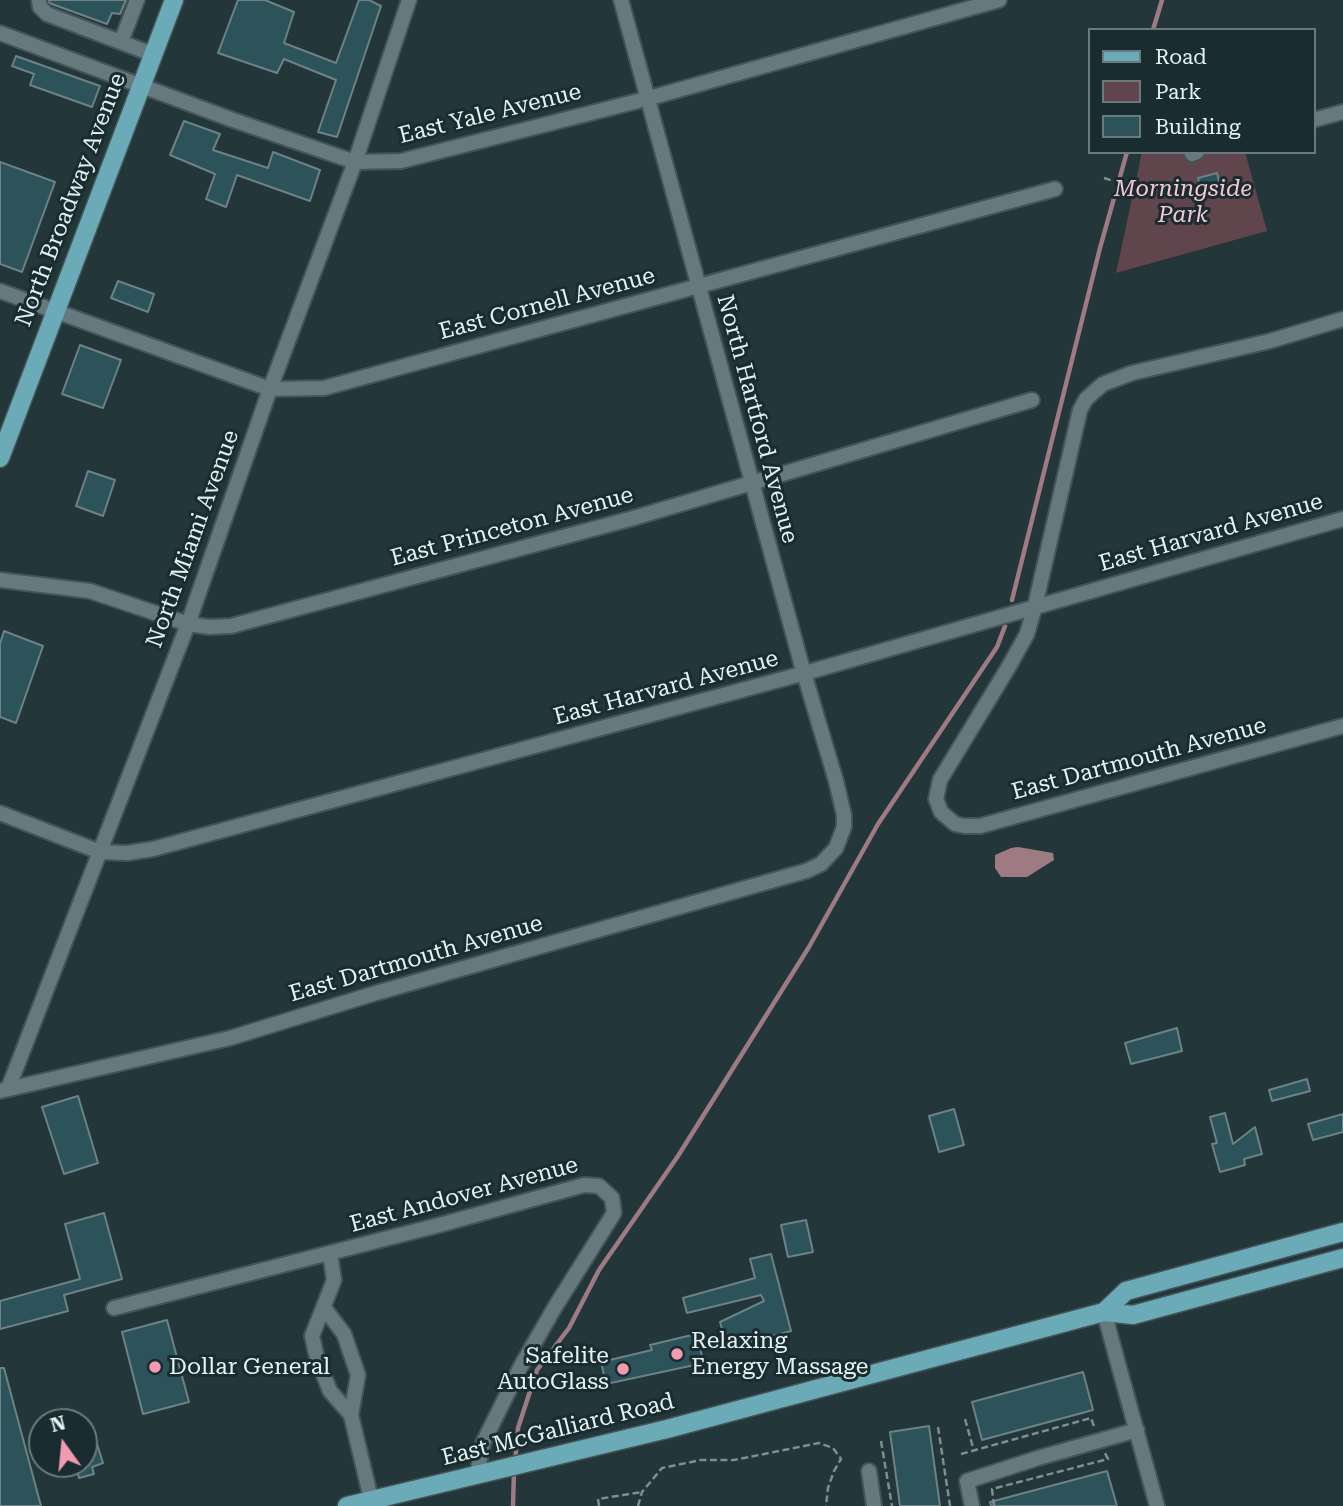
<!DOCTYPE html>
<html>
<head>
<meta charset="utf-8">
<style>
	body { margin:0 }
	#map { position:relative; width:1343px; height:1506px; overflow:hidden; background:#233639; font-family:"Roboto Serif",serif }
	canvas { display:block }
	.legend { position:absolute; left:1088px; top:28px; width:228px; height:126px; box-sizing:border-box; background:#192c2f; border:2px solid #6b7b7d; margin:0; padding:9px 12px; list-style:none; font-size:21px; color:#e5f1f3 }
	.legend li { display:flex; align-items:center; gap:14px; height:35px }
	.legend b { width:35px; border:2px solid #6b7b7d }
	.north { position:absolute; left:28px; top:1408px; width:70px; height:70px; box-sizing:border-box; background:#192c2f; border:2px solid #6b7b7d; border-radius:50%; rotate:345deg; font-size:19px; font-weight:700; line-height:28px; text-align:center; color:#e5f1f3 }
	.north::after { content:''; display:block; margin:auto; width:24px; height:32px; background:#f29aaf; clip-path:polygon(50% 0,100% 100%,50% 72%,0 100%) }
</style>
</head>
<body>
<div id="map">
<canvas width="1343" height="1506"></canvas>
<ul class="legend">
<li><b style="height:9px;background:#6babb8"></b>Road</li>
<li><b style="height:19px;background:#61454c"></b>Park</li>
<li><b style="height:19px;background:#2c525a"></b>Building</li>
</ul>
<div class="north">N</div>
</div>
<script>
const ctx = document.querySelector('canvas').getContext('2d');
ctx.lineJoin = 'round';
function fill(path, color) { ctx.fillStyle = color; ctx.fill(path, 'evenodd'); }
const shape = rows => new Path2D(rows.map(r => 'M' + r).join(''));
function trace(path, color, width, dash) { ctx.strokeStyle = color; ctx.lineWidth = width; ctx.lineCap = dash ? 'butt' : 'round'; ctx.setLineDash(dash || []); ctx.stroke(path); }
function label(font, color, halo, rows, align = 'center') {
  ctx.font = font + ' "Roboto Serif",serif'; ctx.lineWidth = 6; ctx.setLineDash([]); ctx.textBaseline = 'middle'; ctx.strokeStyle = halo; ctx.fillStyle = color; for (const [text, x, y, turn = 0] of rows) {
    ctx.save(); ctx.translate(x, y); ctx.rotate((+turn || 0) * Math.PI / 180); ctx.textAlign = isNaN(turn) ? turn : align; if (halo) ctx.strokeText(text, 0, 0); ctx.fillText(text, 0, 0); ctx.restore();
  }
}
fill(shape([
	[1142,152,1245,152,1267,231,1116,273]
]), '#61454c');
fill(shape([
	[1018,847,1053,853,1054,860,1027,877,1001,877,995,868,995,855,1011,848]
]), '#9e7a82');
trace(shape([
	[1153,30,1162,0],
	[1012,600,1100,248,1127,152],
	[515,1462,518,1428,537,1370,569,1328,599,1270,678,1156,809,947,878,824,997,647,1005,626],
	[513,1506,514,1471]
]), '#9e7a82', 4.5);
const building = shape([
	[49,0,126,0,120,14,112,13,107,24,49,3,49,0],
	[238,0,265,0,294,12,284,43,336,63,359,0,369,0,381,6,337,137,318,132,336,80,284,59,277,73,218,53,238,0],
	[16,56,100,86,92,107,30,85,34,74,12,66,16,56],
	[184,121,220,134,213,150,268,168,273,152,320,170,310,201,237,175,226,207,206,199,215,174,170,155,184,121],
	[0,162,55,182,22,272,0,264,0,162],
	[1217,173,1220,185,1201,191,1198,178,1217,173],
	[118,281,154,294,148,312,111,298,118,281],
	[80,345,121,360,103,408,62,394,80,345],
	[88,471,115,480,103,516,76,506,88,471],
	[4,631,43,646,16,723,0,717,0,644,4,631],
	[1177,1028,1182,1051,1131,1064,1125,1043,1177,1028],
	[1307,1079,1310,1091,1272,1101,1269,1090,1307,1079],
	[78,1096,98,1163,64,1174,42,1107,78,1096],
	[954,1109,964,1145,939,1152,929,1116,954,1109],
	[1225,1113,1233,1144,1255,1127,1262,1154,1244,1159,1245,1165,1220,1172,1212,1144,1217,1143,1210,1117,1225,1113],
	[1343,1114,1343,1132,1313,1140,1308,1124,1343,1114],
	[104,1213,122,1279,64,1295,68,1311,0,1329,0,1301,80,1279,65,1224,104,1213],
	[806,1220,813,1252,788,1257,781,1225,806,1220],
	[771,1254,791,1331,727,1348,720,1322,764,1301,761,1295,687,1313,683,1298,755,1278,750,1259,771,1254],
	[167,1320,189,1402,143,1414,122,1332,167,1320],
	[696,1334,704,1363,606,1384,601,1362,652,1350,650,1345,696,1334],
	[0,1368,4,1368,41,1506,0,1506,0,1368],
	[1083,1372,1093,1410,982,1440,972,1402,1083,1372],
	[929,1426,940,1506,900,1506,890,1432,929,1426],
	[97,1444,103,1463,92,1467,94,1474,79,1478,75,1464,84,1464,84,1448,97,1444],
	[1107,1471,1117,1506,991,1506,990,1502,1107,1471]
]);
fill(building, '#2c525a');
trace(building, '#6d8286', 2);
const minor = shape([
	[39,0,40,7,47,14,152,54],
	[0,33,233,120,355,162,401,161,646,99,999,0],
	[121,42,137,0],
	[1313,120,1343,112],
	[1192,154,1197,152],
	[0,291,270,389,324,388,1055,189],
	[1343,319,1270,341,1132,373,1103,384,1086,399,1080,410,1035,606,1027,634,1008,668,940,780,936,799,941,812,955,824,964,826,980,826,1343,726],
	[0,580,90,591,188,624,209,627,231,626,630,519,1032,400],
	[0,813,100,852,127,853,153,849,805,673,1343,519],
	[8,1089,188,624,270,389,355,162,409,0],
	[0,1091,230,1038,376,993,806,871,821,864,836,848,844,827,844,815,836,781,801,663,621,0],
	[330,1253,334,1280,312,1336,317,1358,330,1391,351,1415],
	[114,1308,443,1224,584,1185,599,1186,612,1198,614,1213,555,1307,521,1366,483,1443,477,1475],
	[325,1309,344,1334,358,1375,351,1415,371,1499],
	[1104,1312,1157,1506],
	[869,1471,874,1506],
	[972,1506,967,1481,1038,1458,1137,1430]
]);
const major = shape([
	[0,458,174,0],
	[1104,1312,1126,1291,1343,1232],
	[347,1506,667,1429,1104,1312,1133,1315,1343,1258]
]);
trace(minor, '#445457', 18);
trace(major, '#445457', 21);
trace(shape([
	[1104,178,1132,187],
	[965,1419,974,1451],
	[938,1427,950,1506],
	[881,1441,892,1506],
	[961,1454,1091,1418,1095,1429],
	[599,1506,598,1499,642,1492],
	[638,1506,642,1492,662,1468,701,1460,734,1460,819,1443,833,1448,841,1459,834,1471,828,1488,826,1506],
	[994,1506,992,1489,1108,1459,1105,1453]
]), '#7f8e91', 2.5, [7, 3.5]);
trace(minor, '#65797e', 14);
trace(major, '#6babb8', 18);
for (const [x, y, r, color] of [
	[677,1354,7,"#f29aaf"],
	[155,1367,7,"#f29aaf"],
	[623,1369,7,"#f29aaf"]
]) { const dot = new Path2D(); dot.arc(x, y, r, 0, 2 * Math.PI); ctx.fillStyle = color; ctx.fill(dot); trace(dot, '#192c2f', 2.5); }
label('23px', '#e5f1f3', '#192c2f', [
	["East Yale Avenue",490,114,-14],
	["North Broadway Avenue",71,200,-69],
	["East Cornell Avenue",547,304,-15],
	["North Hartford Avenue",757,419,75],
	["East Princeton Avenue",512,527,-15],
	["East Harvard Avenue",1211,533,-16],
	["North Miami Avenue",193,539,-70],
	["East Harvard Avenue",666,688,-15],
	["East Dartmouth Avenue",1139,759,-15],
	["East Dartmouth Avenue",416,959,-16],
	["East Andover Avenue",464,1195,-15],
	["East McGalliard Road",558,1430,-14]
]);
label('italic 23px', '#f9c6d1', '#192c2f', [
	["Morningside",1183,189],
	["Park",1183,215]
]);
label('23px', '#e5f1f3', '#192c2f', [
	["Relaxing",691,1341],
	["Energy Massage",691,1367],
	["Safelite",609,1356,"right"],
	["AutoGlass",609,1382,"right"],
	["Dollar General",169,1367]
], 'left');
</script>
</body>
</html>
